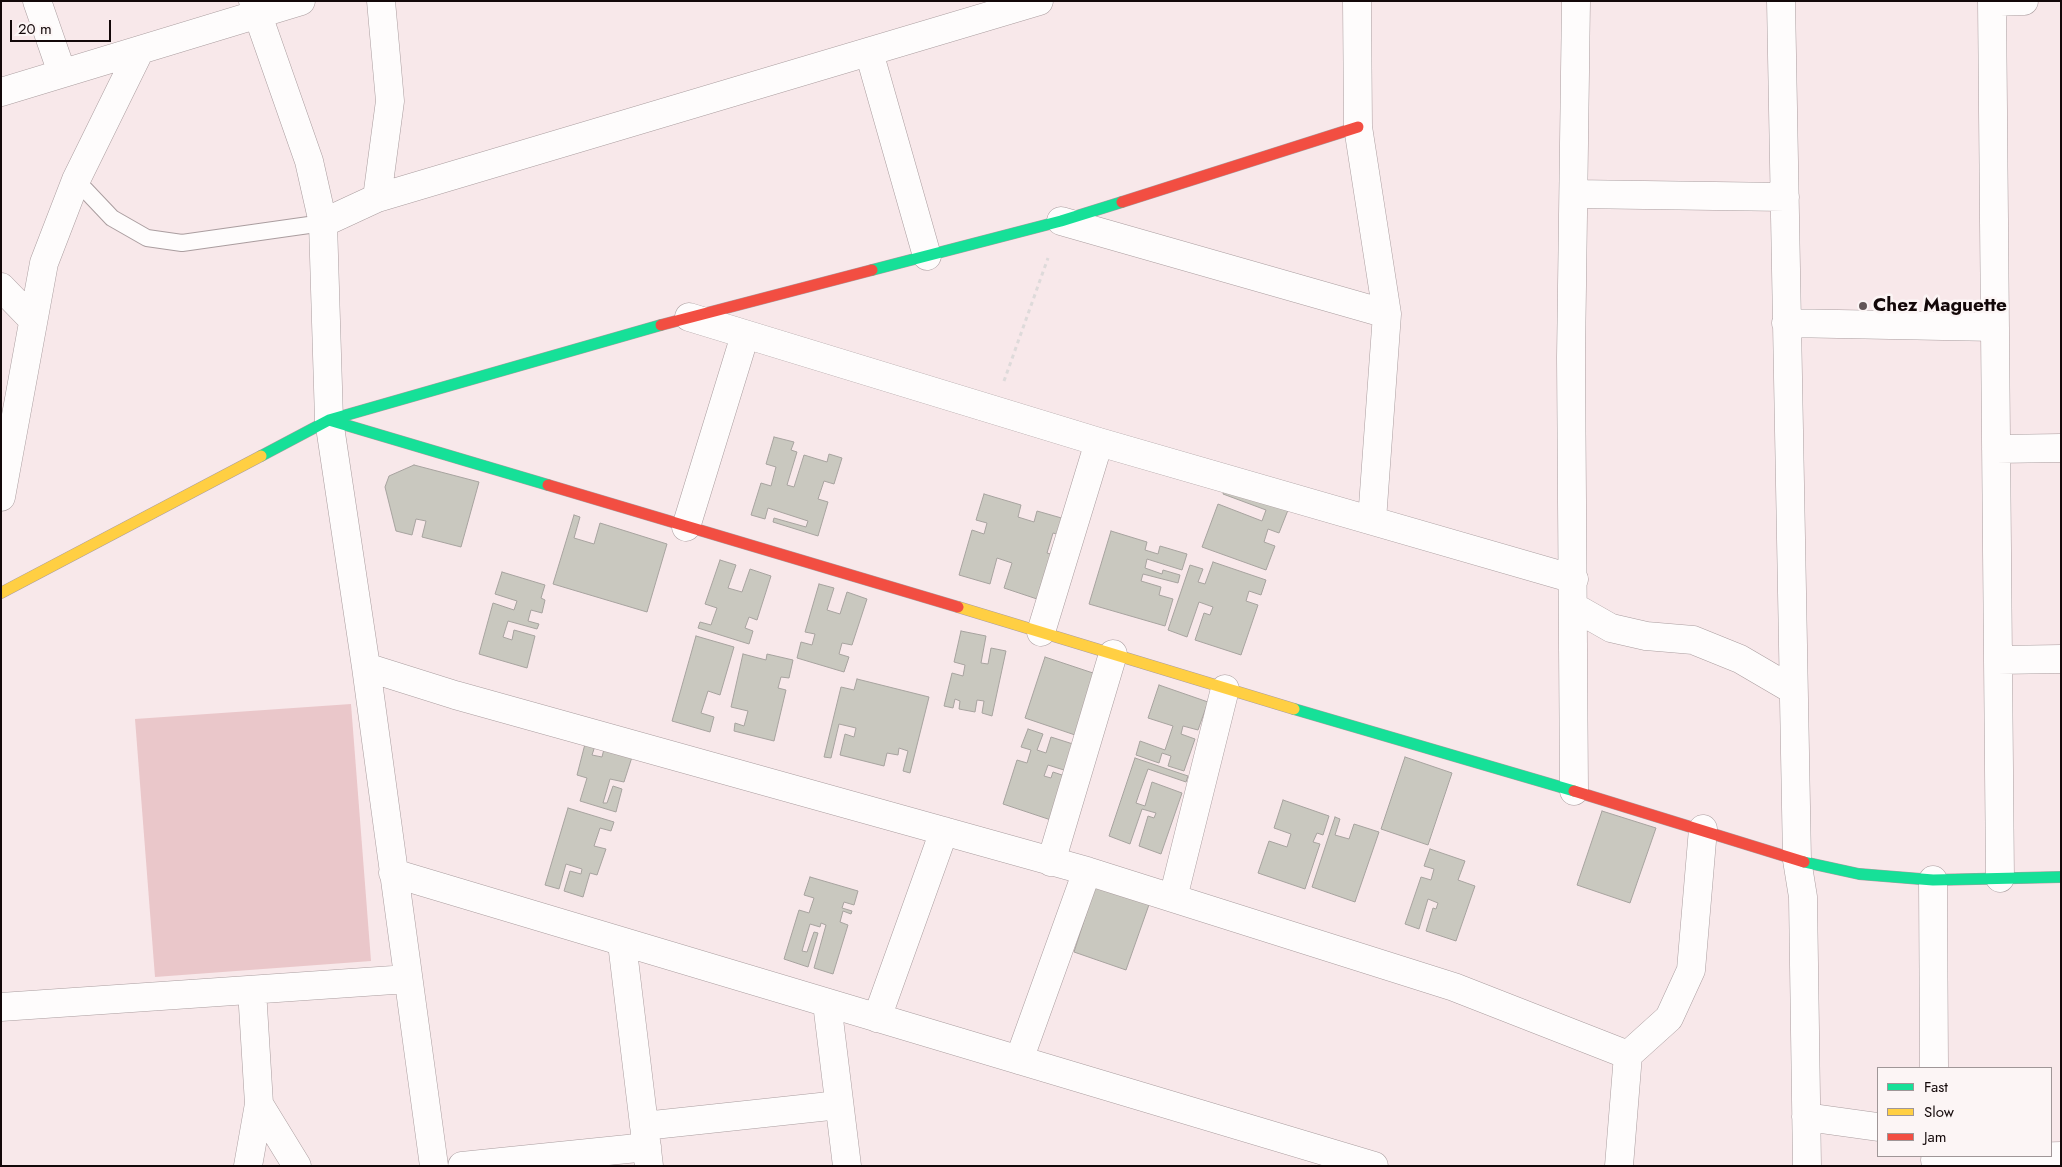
<!DOCTYPE html>
<html>
<head>
<meta charset="utf-8">
<style>
	body { margin:0 }
	#map { position:relative; width:2062px; height:1167px; overflow:hidden; background:#f8e8ea; font-family:Jost,sans-serif }
	canvas { display:block }
	.frame { position:absolute; inset:0; border:2px solid #130809; pointer-events:none }
	.legend { position:absolute; left:1877px; top:1067px; width:175px; height:90px; box-sizing:border-box; background:#fcf5f5; border:1px solid #9f9697; margin:0; padding:6px 9px; list-style:none; font-size:15px; color:#130809 }
	.legend li { display:flex; align-items:center; gap:10px; height:25px }
	.legend b { width:25px; border:1px solid #9f9697 }
	.scale { position:absolute; left:10px; top:20px; width:101px; height:22px; box-sizing:border-box; border:2px solid #130809; border-top:0; padding-left:6px; font-size:15px; line-height:18px; white-space:nowrap; color:#130809; -webkit-text-stroke:4px #fcf5f5; paint-order:stroke }
</style>
</head>
<body>
<div id="map">
<canvas width="2062" height="1167"></canvas>
<div class="frame"></div>
<ul class="legend">
<li><b style="height:6px;background:#16e098"></b>Fast</li>
<li><b style="height:6px;background:#ffcf43"></b>Slow</li>
<li><b style="height:6px;background:#f24e42"></b>Jam</li>
</ul>
<div class="scale">20 m</div>
</div>
<script>
const ctx = document.querySelector('canvas').getContext('2d');
ctx.lineJoin = 'round';
function fill(path, color) { ctx.fillStyle = color; ctx.fill(path, 'evenodd'); }
const shape = rows => new Path2D(rows.map(r => 'M' + r).join(''));
function trace(path, color, width, dash) { ctx.strokeStyle = color; ctx.lineWidth = width; ctx.lineCap = dash ? 'butt' : 'round'; ctx.setLineDash(dash || []); ctx.stroke(path); }
function label(font, color, halo, rows, align = 'center') {
  ctx.font = font + ' Jost,sans-serif'; ctx.lineWidth = 5; ctx.setLineDash([]); ctx.textBaseline = 'middle'; ctx.strokeStyle = halo; ctx.fillStyle = color; for (const [text, x, y, turn = 0] of rows) {
    ctx.save(); ctx.translate(x, y); ctx.rotate((+turn || 0) * Math.PI / 180); ctx.textAlign = isNaN(turn) ? turn : align; if (halo) ctx.strokeText(text, 0, 0); ctx.fillText(text, 0, 0); ctx.restore();
  }
}
fill(shape([
	[351,704,371,961,155,977,135,719]
]), '#eac7ca');
const building = shape([
	[774,437,794,442,791,450,797,452,787,485,794,487,804,455,827,462,829,454,842,458,834,484,824,481,818,499,828,502,818,536,773,522,774,518,806,527,808,521,768,508,765,519,751,515,761,483,771,486,776,467,766,464,774,437],
	[414,465,479,482,461,547,422,537,426,521,416,519,412,535,396,531,385,487,389,476,414,465],
	[1225,487,1290,505,1279,533,1268,529,1264,542,1275,546,1266,570,1202,547,1218,504,1262,521,1266,510,1223,494,1225,487],
	[984,494,1021,505,1018,517,1034,522,1037,511,1065,519,1060,535,1053,533,1047,553,1054,555,1040,600,1004,588,1012,563,997,558,990,584,959,575,972,530,984,534,987,523,976,520,984,494],
	[574,515,580,517,574,538,594,544,600,523,667,544,647,612,553,584,574,515],
	[1111,531,1147,542,1145,550,1158,554,1160,546,1187,554,1182,570,1147,559,1145,568,1162,574,1163,570,1180,575,1178,583,1143,574,1141,581,1161,587,1159,595,1173,599,1165,626,1089,604,1111,531],
	[720,560,736,565,728,588,742,592,750,569,771,576,757,620,749,617,745,628,753,631,749,644,698,628,700,622,711,625,717,608,705,604,720,560],
	[1213,562,1266,580,1261,595,1249,591,1246,601,1258,605,1241,655,1195,640,1204,613,1210,615,1213,607,1199,602,1187,637,1168,630,1190,565,1203,569,1198,582,1205,584,1213,562],
	[502,572,545,585,541,598,545,600,542,613,531,610,528,621,539,624,537,629,508,621,503,637,512,640,514,630,535,636,527,668,479,654,493,603,514,610,517,601,495,594,502,572],
	[819,584,834,588,827,610,840,614,847,592,867,599,852,645,842,643,839,654,849,657,844,672,797,658,801,642,812,645,815,634,805,632,819,584],
	[961,631,986,636,981,663,988,664,991,648,1006,651,992,716,982,713,984,701,977,700,975,712,959,709,960,701,955,699,953,708,944,706,952,673,963,676,965,665,954,662,961,631],
	[696,636,734,647,720,695,708,691,701,713,714,717,710,732,672,721,696,636],
	[743,654,766,660,767,654,793,660,789,678,781,677,778,688,786,690,774,741,734,731,735,723,744,726,748,711,731,707,743,654],
	[1045,657,1102,676,1081,737,1025,718,1045,657],
	[857,679,929,697,910,773,903,771,908,751,899,748,898,755,887,753,884,766,840,755,845,734,854,737,856,728,839,724,831,758,824,757,841,687,854,690,857,679],
	[1159,685,1208,702,1198,730,1183,726,1181,734,1195,739,1184,771,1168,766,1171,756,1162,753,1159,763,1136,755,1140,741,1165,750,1173,726,1148,718,1159,685],
	[1028,729,1043,734,1037,750,1046,753,1051,737,1076,745,1067,771,1048,765,1044,776,1051,778,1053,772,1065,776,1051,820,1003,804,1017,760,1027,763,1031,750,1021,747,1028,729],
	[585,744,595,746,592,755,602,757,604,749,632,757,624,782,610,779,603,803,607,803,613,786,622,789,616,812,580,801,587,778,577,775,585,744],
	[1405,757,1452,773,1428,845,1381,829,1405,757],
	[1135,758,1188,776,1186,782,1148,769,1139,794,1136,803,1145,806,1152,782,1182,793,1161,854,1139,846,1148,816,1154,818,1156,813,1142,809,1130,844,1109,836,1135,758],
	[1283,800,1329,816,1323,835,1317,833,1313,842,1320,844,1305,889,1258,873,1269,841,1287,847,1291,834,1274,828,1283,800],
	[568,808,614,822,611,831,600,828,594,846,606,849,597,875,590,873,583,897,564,891,570,871,581,874,582,869,566,864,559,889,545,885,568,808],
	[1602,811,1656,828,1630,903,1577,885,1602,811],
	[1335,817,1340,819,1335,835,1349,839,1354,824,1379,832,1355,902,1312,887,1335,817],
	[1430,849,1465,861,1458,880,1475,886,1456,941,1426,931,1433,908,1436,909,1438,903,1428,899,1419,929,1405,924,1421,877,1431,880,1434,869,1424,866,1430,849],
	[810,877,858,891,854,905,844,902,842,908,852,911,851,914,843,911,840,922,848,925,833,974,814,968,826,925,821,923,820,927,810,924,802,951,807,952,814,932,818,933,808,967,784,959,799,910,809,913,814,898,804,895,810,877],
	[1097,880,1151,899,1126,970,1074,952,1097,880]
]);
fill(building, '#c9c8bf');
trace(building, '#a7a39f', 1);
const lane = shape([
	[76,180,112,218,147,238,182,243,323,223]
]);
const street = shape([
	[37,1,62,73],
	[253,1,309,161,323,223,329,420,366,667,434,1166],
	[1357,1,1358,127,1387,314,1372,520],
	[1781,1,1797,860,1803,897,1807,1166],
	[1992,1,2000,878],
	[1992,2,2024,1],
	[869,52,927,256],
	[1,92,301,1],
	[1574,194,1785,197],
	[377,198,390,101,381,1],
	[1061,221,1387,314],
	[323,223,377,198,1039,1],
	[1,287,33,320],
	[689,317,1099,442,1574,579],
	[1786,323,1995,327],
	[1996,449,2061,448],
	[1,497,44,263,76,180,140,50],
	[686,527,745,335],
	[1574,607,1611,628,1646,636,1693,640,1740,659,1793,690],
	[1041,632,1099,442],
	[1998,660,2061,659],
	[366,667,455,695,1087,871,1454,987,1628,1055],
	[1574,791,1571,357,1576,1],
	[1051,862,1113,654],
	[393,873,1374,1166],
	[1933,880,1934,1068],
	[1173,898,1225,689],
	[622,943,649,1166],
	[827,1003,847,1166],
	[1,1007,408,979],
	[877,1018,944,831],
	[1019,1060,1087,871],
	[259,1104,297,1166],
	[1806,1117,1878,1127],
	[644,1126,839,1105],
	[1935,1160,2061,1156],
	[248,1166,259,1104,252,990],
	[462,1166,647,1147],
	[1619,1166,1628,1055,1669,1018,1691,970,1703,829]
]);
const fast = shape([
	[872,270,1061,221,1122,202],
	[329,420,548,485],
	[261,456,329,420,661,325],
	[1294,709,1574,791],
	[1804,862,1859,874,1933,880,2061,877]
]);
const slow = shape([
	[1,593,261,456],
	[958,607,1294,709]
]);
const jam = shape([
	[1122,202,1358,127],
	[661,325,872,270],
	[548,485,958,607],
	[1574,791,1804,862]
]);
trace(lane, '#aa9d9f', 18);
trace(street, '#aa9d9f', 29);
trace(fast, '#aa9d9f', 12);
trace(slow, '#aa9d9f', 12);
trace(jam, '#aa9d9f', 12);
trace(shape([
	[1004,381,1048,258]
]), '#dedada', 3, [4, 4]);
trace(lane, '#fefcfc', 16);
trace(street, '#fefcfc', 28);
trace(fast, '#16e098', 11);
trace(slow, '#ffcf43', 11);
trace(jam, '#f24e42', 11);
for (const [x, y, r, color] of [
	[1863,306,5,"#635658"]
]) { const dot = new Path2D(); dot.arc(x, y, r, 0, 2 * Math.PI); ctx.fillStyle = color; ctx.fill(dot); trace(dot, '#fcf5f5', 2); }
label('bold 19px', '#130809', '#fcf5f5', [
	["Chez Maguette",1873,306]
], 'left');
</script>
</body>
</html>
